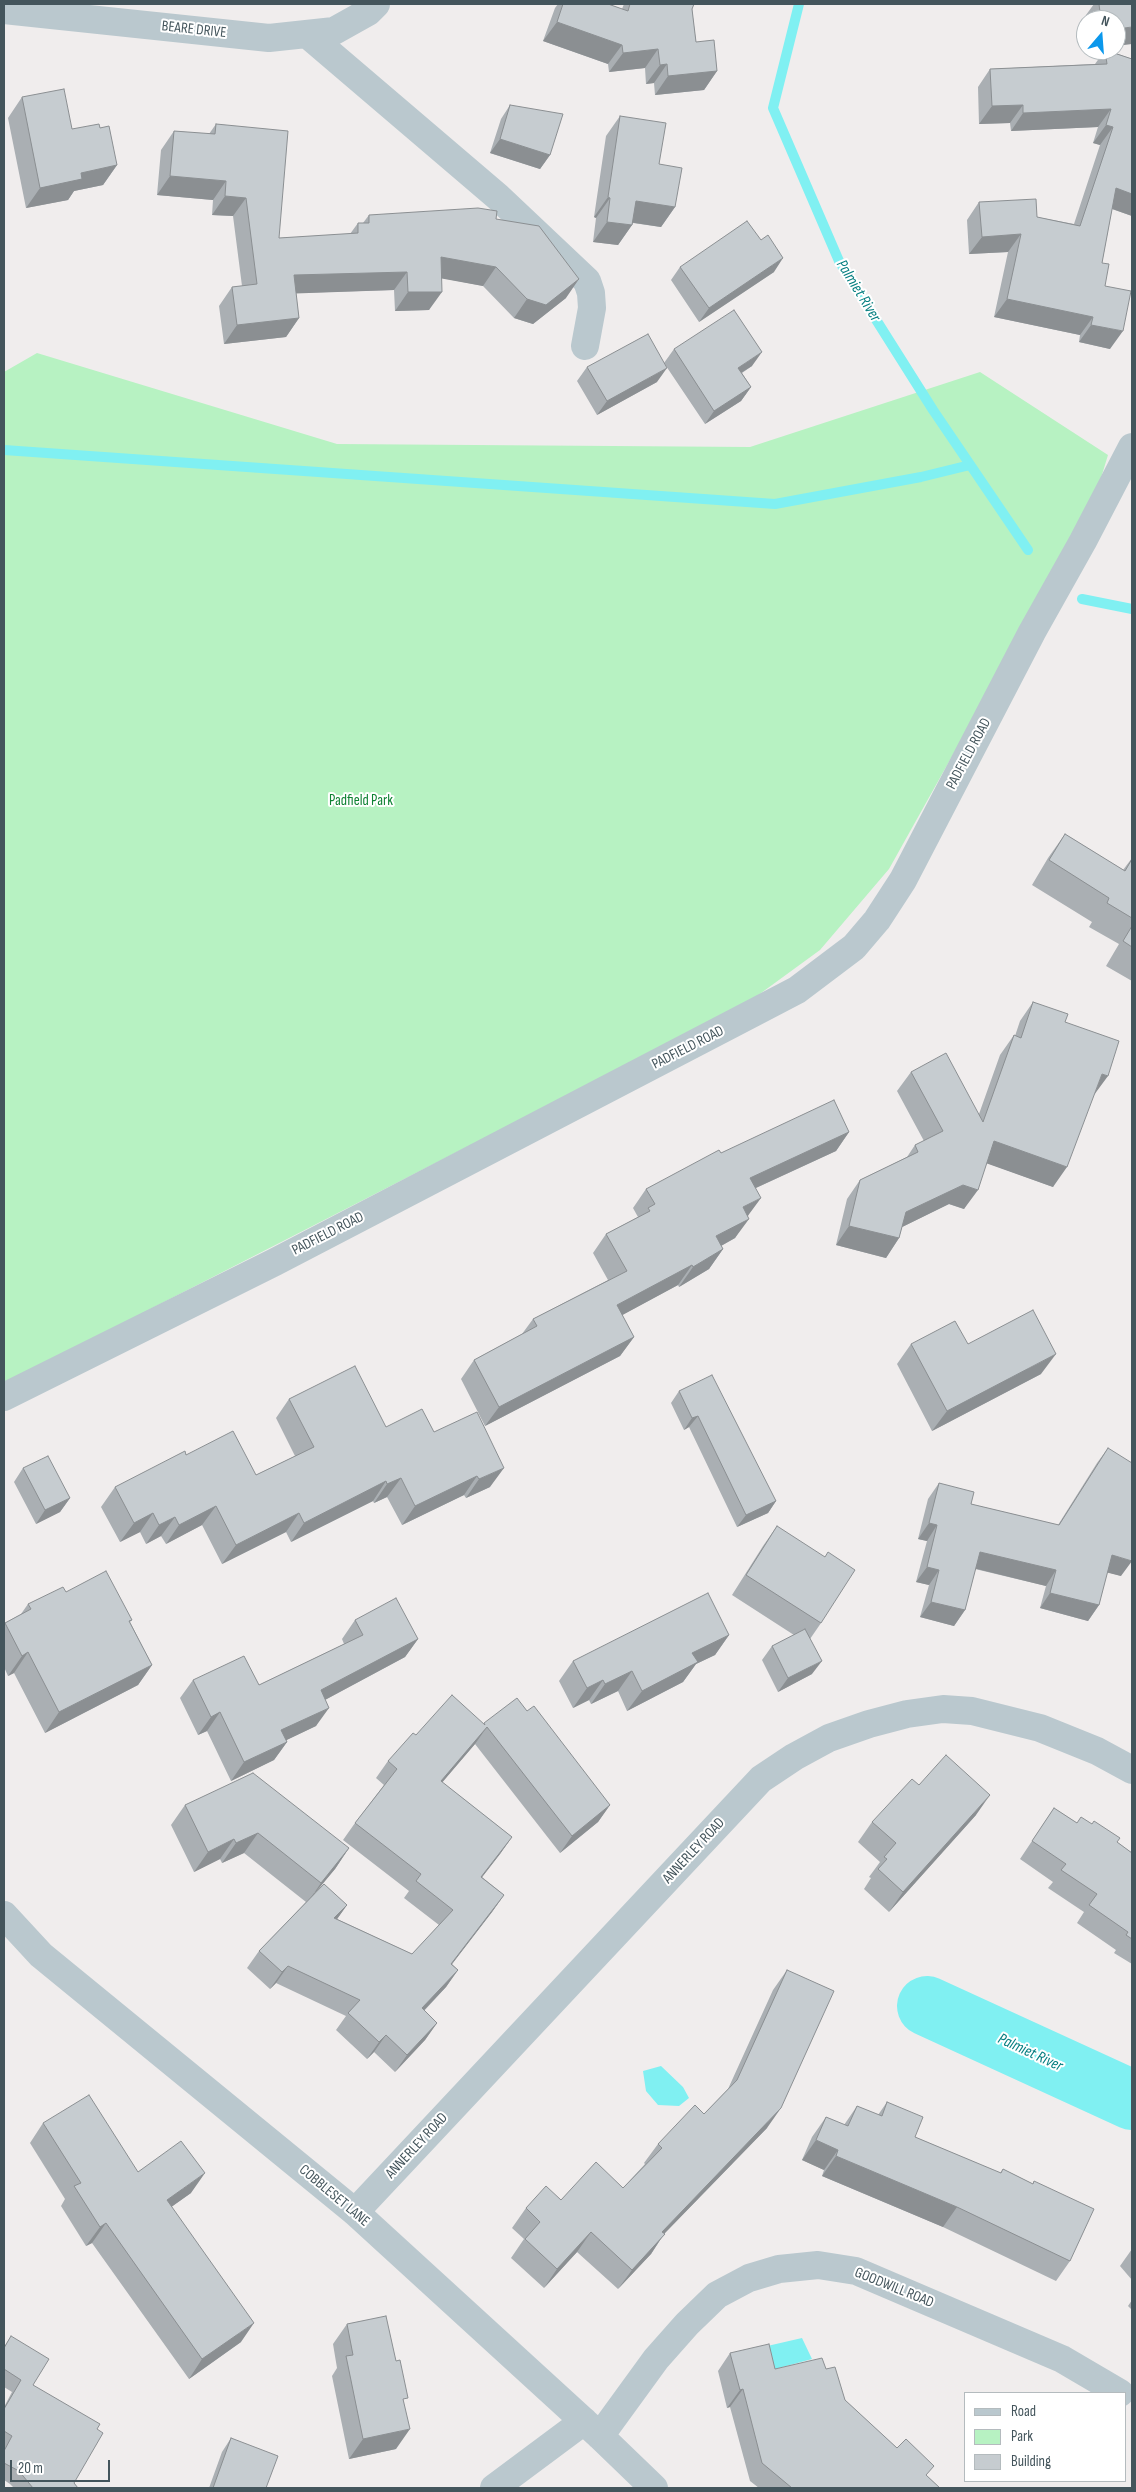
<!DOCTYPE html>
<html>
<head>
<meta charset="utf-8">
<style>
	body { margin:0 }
	#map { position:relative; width:1136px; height:2492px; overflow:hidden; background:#f0eded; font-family:"Sofia Sans Condensed",sans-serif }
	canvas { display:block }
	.frame { position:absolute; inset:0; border:5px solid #44555c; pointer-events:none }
	.legend { position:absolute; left:964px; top:2392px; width:162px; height:90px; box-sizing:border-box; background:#fff; border:1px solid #b4bbbe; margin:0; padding:6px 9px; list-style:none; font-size:15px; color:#44555c }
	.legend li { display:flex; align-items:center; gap:10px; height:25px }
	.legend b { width:25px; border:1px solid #b4bbbe }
	.north { position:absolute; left:1076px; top:10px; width:50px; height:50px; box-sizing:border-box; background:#fff; border:1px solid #b4bbbe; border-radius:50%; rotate:18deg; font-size:14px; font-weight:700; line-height:20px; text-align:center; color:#44555c }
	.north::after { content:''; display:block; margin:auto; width:18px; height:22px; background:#0b98ec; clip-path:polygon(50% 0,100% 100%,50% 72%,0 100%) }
	.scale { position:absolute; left:10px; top:2460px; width:100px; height:22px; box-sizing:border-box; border:2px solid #44555c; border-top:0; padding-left:6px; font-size:15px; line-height:18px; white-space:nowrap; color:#44555c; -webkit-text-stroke:4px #fff; paint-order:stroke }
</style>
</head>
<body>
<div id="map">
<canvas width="1136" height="2492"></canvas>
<div class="frame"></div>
<ul class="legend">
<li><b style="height:6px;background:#bac8ce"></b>Road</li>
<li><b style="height:14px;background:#b7f2c2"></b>Park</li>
<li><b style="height:14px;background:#c6ccd0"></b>Building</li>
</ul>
<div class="north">N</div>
<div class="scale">20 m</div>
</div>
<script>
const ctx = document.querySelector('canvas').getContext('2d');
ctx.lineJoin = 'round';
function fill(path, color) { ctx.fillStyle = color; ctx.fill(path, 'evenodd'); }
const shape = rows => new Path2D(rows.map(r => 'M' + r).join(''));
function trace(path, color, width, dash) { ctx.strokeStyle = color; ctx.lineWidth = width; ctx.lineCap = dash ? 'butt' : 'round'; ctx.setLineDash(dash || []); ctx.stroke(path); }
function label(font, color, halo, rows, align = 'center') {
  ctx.font = font + ' "Sofia Sans Condensed",sans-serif'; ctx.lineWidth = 4; ctx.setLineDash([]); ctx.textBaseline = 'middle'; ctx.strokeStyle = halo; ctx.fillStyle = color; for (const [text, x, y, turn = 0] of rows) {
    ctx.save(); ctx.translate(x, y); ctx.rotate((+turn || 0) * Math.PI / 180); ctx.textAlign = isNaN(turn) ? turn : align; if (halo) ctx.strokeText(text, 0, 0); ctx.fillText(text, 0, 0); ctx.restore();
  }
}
fill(shape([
	[37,353,337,444,750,447,980,372,1108,455,1093,504,889,869,820,950,746,1004,4,1384,4,372]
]), '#b7f2c2');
fill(shape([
	[661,2066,683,2087,689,2098,679,2106,658,2105,646,2091,643,2071],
	[802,2338,812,2359,768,2371,763,2347]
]), '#80f0f2');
trace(shape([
	[799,4,773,108,839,261,933,410,1028,550],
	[4,450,775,504,921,477,970,465],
	[1082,599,1132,609]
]), '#80f0f2', 10);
trace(shape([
	[927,2006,1132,2100]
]), '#80f0f2', 60);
trace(shape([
	[4,10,269,38,334,31,368,12,376,4],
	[307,34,498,197,587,281,591,293,592,308,585,346],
	[4,1397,275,1262,753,1013,797,990,854,947,877,920,903,880,1032,632,1083,541,1132,447],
	[4,1915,41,1955,355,2212,600,2436,654,2488],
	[355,2212,761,1779,794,1757,829,1738,869,1724,907,1714,943,1709,972,1711,1040,1728,1097,1751,1132,1770],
	[600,2436,656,2359,687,2324,717,2295,749,2278,779,2269,818,2265,856,2271,1062,2359,1120,2393],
	[494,2488,584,2421]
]), '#bac8ce', 28);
fill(shape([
	[558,4,608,4,622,9,624,4,694,4,692,9,696,42,717,71,704,90,655,95,654,83,646,84,645,68,609,72,608,64,543,41,555,8],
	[1094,4,1132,4,1116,20,1086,20,1086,15],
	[1105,50,1107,50,1132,59,1132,216,1112,209,1102,263,1105,286,1110,349,1079,342,1080,335,994,317,1008,252,969,254,967,220,979,202,1037,217,1074,224,1100,145,1093,143,1098,127,1011,131,1010,123,979,124,978,87,990,69,1095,64],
	[22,97,72,129,100,128,117,165,103,185,74,191,68,200,26,208,8,118],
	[510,105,550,155,540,169,490,153,501,119],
	[620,116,659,164,675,207,661,227,633,223,632,225,618,245,593,242,596,218,594,217,606,136],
	[216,124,279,238,350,234,358,223,363,223,369,215,496,219,566,298,533,324,514,318,483,286,442,278,429,310,395,311,394,290,296,293,299,318,286,337,224,344,219,306,232,287,242,286,233,216,212,215,213,200,157,195,161,150,174,131,209,134],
	[761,240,774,272,699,322,671,280,680,267],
	[674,349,752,366,742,373,751,387,741,401,705,424,664,363],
	[587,367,657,382,597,415,577,381],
	[1065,834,1123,870,1132,858,1132,981,1106,966,1119,944,1089,927,1092,922,1032,885,1048,858],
	[1033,1002,1065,1022,1094,1095,1053,1187,987,1163,964,1209,949,1204,902,1227,899,1238,886,1258,836,1245,847,1199,860,1180,907,1157,915,1145,924,1141,897,1091,911,1072,979,1114,1000,1055,1014,1035,1015,1036,1020,1021],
	[849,1132,836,1151,756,1188,748,1216,735,1238,721,1246,723,1249,709,1269,679,1287,678,1285,622,1315,634,1337,620,1356,485,1426,461,1379,474,1360,522,1334,533,1319,608,1280,593,1253,606,1234,638,1217,633,1208,646,1189,721,1153],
	[911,1344,968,1344,1041,1374,932,1431,897,1364],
	[679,1391,776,1501,768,1513,737,1527,689,1427,684,1430,671,1403],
	[289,1399,386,1427,434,1432,490,1487,466,1498,464,1495,402,1525,387,1497,374,1503,373,1501,291,1542,286,1532,222,1564,202,1525,166,1544,161,1536,146,1544,140,1532,120,1542,101,1507,115,1487,186,1455,256,1475,295,1456,276,1418],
	[1108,1448,1121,1576,1107,1572,1099,1605,1088,1621,1040,1608,1046,1586,975,1569,965,1610,954,1626,920,1617,929,1585,916,1582,927,1541,918,1539,928,1499,939,1483,971,1504,1058,1525,1097,1463],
	[23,1468,70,1498,60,1512,36,1524,14,1482],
	[777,1526,821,1623,810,1639,812,1674,778,1692,762,1660,772,1646,794,1635,732,1595,763,1546],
	[66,1592,132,1620,130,1622,152,1665,138,1685,45,1733,14,1673,8,1676,4,1667,4,1624,5,1623,21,1614,28,1604],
	[355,1620,418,1639,405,1657,325,1700,316,1726,286,1740,287,1742,274,1760,231,1781,207,1731,198,1735,180,1698,193,1680,259,1685,344,1644,342,1639],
	[729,1635,715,1655,696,1664,683,1682,627,1711,618,1691,591,1704,589,1700,573,1708,559,1681,573,1661],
	[527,1711,610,1805,598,1822,560,1853,475,1744,442,1782,512,1837,500,1854,482,1877,504,1895,492,1912,452,1964,458,1970,446,1987,424,2011,437,2023,425,2040,395,2072,374,2052,367,2059,336,2030,346,2016,276,1983,270,1989,247,1968,259,1951,306,1902,244,1853,222,1863,220,1859,194,1872,171,1825,185,1805,349,1848,335,1869,314,1893,347,1905,337,1919,412,1954,439,1925,404,1898,409,1891,343,1840,355,1823,384,1785,376,1778,388,1761,416,1735,484,1724],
	[919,1785,976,1815,889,1912,864,1889,871,1878,869,1877,880,1862,858,1842,872,1822],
	[1054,1808,1077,1823,1117,1842,1132,1853,1132,1964,1114,1953,1116,1950,1077,1923,1084,1912,1048,1888,1053,1882,1020,1859],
	[787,1970,767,2128,664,2234,651,2254,618,2289,577,2252,544,2288,511,2258,524,2239,512,2228,526,2208,561,2200,623,2188,645,2164,644,2163,658,2144,704,2114,728,2089,773,1990],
	[887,2102,915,2137,1000,2173,1003,2169,1033,2184,1034,2181,1070,2261,1056,2281,943,2227,822,2176,824,2170,802,2160,812,2137,826,2117,844,2125,857,2106,878,2115],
	[43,2123,138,2172,191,2193,171,2207,241,2342,189,2379,92,2243,86,2246,61,2206,65,2199,30,2143],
	[1132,2249,1132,2280,1120,2266],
	[1132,2300,1132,2310,1128,2306],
	[347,2324,404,2403,396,2449,349,2459,332,2376,337,2368,333,2344],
	[11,2336,33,2385,97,2429,74,2483,78,2488,14,2488,10,2484,4,2480,4,2407,12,2392,4,2387,4,2347],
	[730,2353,775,2369,826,2369,845,2400,940,2488,759,2488,750,2481,730,2407,727,2408,718,2371],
	[231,2438,266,2488,209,2488,222,2452]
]), '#aaafb3');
fill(shape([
	[557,22,622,45,608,64,543,41],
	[1132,27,1132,44,1116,46,1116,29],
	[658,49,645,68,609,72,623,53],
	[667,64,654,83,646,84,660,65],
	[717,71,704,90,655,95,668,76],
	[1023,105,1010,123,979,124,992,106],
	[1111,109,1098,127,1011,131,1023,113],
	[1106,125,1113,127,1100,145,1093,143],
	[500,139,550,155,540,169,490,153],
	[117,165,103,185,74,191,68,200,26,208,40,188,81,173],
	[170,176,226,181,213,200,157,195],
	[1116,188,1132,194,1132,216,1104,206],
	[225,196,246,198,233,216,212,215],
	[608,197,610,198,596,218,594,217],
	[636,201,675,207,661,227,622,221],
	[607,222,632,225,618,245,593,242],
	[1021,234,1008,252,969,254,982,237],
	[441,257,496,267,483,286,428,276],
	[783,258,774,272,699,322,709,308],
	[407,272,394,290,281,294,294,275],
	[579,279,566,298,533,324,514,318,527,299],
	[408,292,442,292,429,310,395,311],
	[1007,299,1093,317,1080,335,994,317],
	[299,318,286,337,224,344,237,325],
	[1091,325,1123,331,1110,349,1079,342],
	[762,352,752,366,728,381,738,368],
	[667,368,657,382,597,415,607,401],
	[751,387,741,401,705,424,714,411],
	[1102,1074,1108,1076,1094,1095],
	[849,1132,836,1151,736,1197,750,1178],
	[994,1141,1067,1167,1053,1187,980,1161],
	[963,1185,978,1190,964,1209,949,1204,892,1232,906,1212],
	[761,1198,747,1217,743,1207],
	[749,1219,735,1238,703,1256,716,1236],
	[849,1226,899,1238,886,1258,836,1245],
	[723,1249,709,1269,679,1287,693,1267],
	[692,1265,678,1285,604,1325,617,1305],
	[634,1337,620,1356,485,1426,499,1407],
	[1056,1354,1041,1374,932,1431,947,1411],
	[698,1416,689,1427,684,1430,692,1418],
	[504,1468,490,1487,466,1498,479,1479],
	[477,1476,464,1495,402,1525,415,1506],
	[401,1478,387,1497,374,1503,387,1484],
	[386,1481,373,1501,291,1542,304,1523],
	[70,1498,60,1512,36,1524,45,1510],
	[776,1501,768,1513,737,1527,746,1515],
	[216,1506,202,1525,166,1544,179,1525],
	[153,1513,140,1532,120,1542,134,1523],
	[299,1513,286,1532,222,1564,236,1545],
	[175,1517,161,1536,146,1544,159,1525],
	[929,1523,937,1525,927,1541,918,1539],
	[980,1552,1056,1570,1046,1586,969,1567],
	[1112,1555,1132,1561,1121,1576,1101,1571],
	[927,1567,939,1570,929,1585,916,1582],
	[1050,1593,1099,1605,1088,1621,1040,1608],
	[931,1602,965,1610,954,1626,920,1617],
	[729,1635,715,1655,696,1664,683,1682,627,1711,642,1691,692,1653],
	[418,1639,405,1657,308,1709,321,1690],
	[28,1652,14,1673,8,1676,22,1656],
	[822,1661,812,1674,778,1692,788,1678],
	[152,1665,138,1685,45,1733,59,1712],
	[632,1671,618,1691,591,1704,605,1684],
	[603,1680,589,1700,573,1708,587,1688],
	[329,1708,316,1726,268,1749,281,1730],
	[220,1712,207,1731,198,1735,211,1717],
	[487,1727,475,1744,429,1798,441,1781],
	[287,1742,274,1760,231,1781,244,1762],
	[990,1795,976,1815,889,1912,903,1892],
	[610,1805,598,1822,560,1853,572,1836],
	[258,1833,244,1853,222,1863,236,1843],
	[512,1837,500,1854,469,1894,481,1877],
	[234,1839,220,1859,194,1872,208,1852],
	[349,1848,335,1869,307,1903,321,1883],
	[504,1895,492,1912,439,1981,451,1964],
	[347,1905,335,1922,334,1918],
	[288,1966,276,1983,270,1989,282,1972],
	[458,1970,446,1987,410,2025,422,2008],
	[437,2023,425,2040,395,2072,407,2055],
	[386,2035,374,2052,367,2059,379,2042],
	[781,2108,767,2128,664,2234,651,2254,618,2289,632,2270,662,2232],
	[816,2140,838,2150,824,2170,802,2160],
	[836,2156,957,2207,943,2227,822,2176],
	[205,2173,191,2193,153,2220,167,2200],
	[106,2223,92,2243,86,2246,100,2227],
	[591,2232,577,2252,544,2288,557,2269],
	[254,2323,241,2342,189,2379,202,2359],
	[743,2389,730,2407,727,2408,740,2390],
	[410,2429,396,2449,349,2459,363,2439]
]), '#8b8f92');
const building = shape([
	[563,4,608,4,628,11,630,4,694,4,692,9,696,42,714,40,717,71,668,76,667,64,660,65,658,49,623,53,622,45,557,22,563,4],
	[1099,4,1132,4,1132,27,1116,29,1116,20,1101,20,1099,4],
	[1105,50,1132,59,1132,194,1116,188,1102,263,1109,264,1105,286,1131,291,1123,331,1091,325,1093,317,1007,299,1021,234,982,237,979,202,1036,199,1037,217,1080,226,1113,127,1106,125,1111,109,1023,113,1023,105,992,106,990,69,1107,64,1105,50],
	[64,89,72,129,99,124,100,128,109,126,117,165,81,173,82,179,40,188,22,97,64,89],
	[510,105,563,114,550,155,500,139,510,105],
	[620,116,666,123,659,164,682,168,675,207,636,201,632,225,607,222,610,198,608,197,620,116],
	[216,124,288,131,279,238,358,233,358,223,369,223,369,215,478,208,497,211,496,219,539,226,579,279,546,305,527,299,496,267,441,257,442,292,408,292,407,272,294,275,299,318,237,325,232,287,257,284,246,198,225,196,226,181,170,176,174,131,215,134,216,124],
	[747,221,761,240,768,235,783,258,709,308,680,267,747,221],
	[734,310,762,352,738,368,751,387,714,411,674,349,734,310],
	[648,334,667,368,607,401,587,367,648,334],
	[1065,834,1125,871,1132,859,1132,918,1107,903,1109,898,1049,860,1065,834],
	[1132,926,1132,947,1123,941,1132,926],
	[1033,1002,1068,1014,1065,1022,1119,1041,1108,1076,1102,1074,1067,1167,994,1141,978,1190,963,1185,906,1212,899,1238,849,1226,860,1180,918,1152,915,1145,943,1131,911,1072,946,1053,983,1122,1014,1035,1021,1038,1033,1002],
	[834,1100,849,1132,750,1178,761,1198,743,1207,749,1219,716,1236,723,1249,693,1267,692,1265,617,1305,634,1337,499,1407,474,1360,537,1326,533,1319,627,1271,606,1234,650,1211,648,1208,655,1204,646,1189,719,1150,721,1153,834,1100],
	[1033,1310,1056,1354,947,1411,911,1344,955,1321,968,1344,1033,1310],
	[355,1366,386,1427,422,1409,434,1432,477,1412,504,1468,479,1479,477,1476,415,1506,401,1478,387,1484,386,1481,304,1523,299,1513,236,1545,216,1506,179,1525,175,1517,159,1525,153,1513,134,1523,115,1487,185,1451,186,1455,233,1431,256,1475,314,1447,289,1399,355,1366],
	[712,1375,776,1501,746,1515,698,1416,692,1418,679,1391,712,1375],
	[1108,1448,1132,1463,1132,1561,1112,1555,1099,1605,1050,1593,1056,1570,980,1552,965,1610,931,1602,939,1570,927,1567,937,1525,929,1523,939,1483,974,1492,971,1504,1059,1525,1108,1448],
	[48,1456,70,1498,45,1510,23,1468,48,1456],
	[777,1526,825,1557,828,1552,855,1570,821,1623,746,1575,777,1526],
	[106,1571,132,1620,129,1621,152,1665,59,1712,28,1652,22,1656,5,1623,31,1609,28,1604,63,1587,66,1592,106,1571],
	[708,1593,729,1635,692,1653,698,1662,642,1691,632,1671,605,1684,603,1680,587,1688,573,1661,708,1593],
	[396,1598,418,1639,321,1690,329,1708,281,1730,287,1742,244,1762,220,1712,211,1717,193,1680,244,1656,259,1685,363,1635,355,1620,396,1598],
	[805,1629,822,1661,788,1678,772,1646,805,1629],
	[452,1695,485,1725,484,1723,517,1698,527,1711,534,1706,610,1805,572,1836,487,1727,441,1781,512,1837,481,1877,504,1895,451,1964,458,1970,422,2008,437,2023,407,2055,386,2035,379,2042,348,2013,360,2000,288,1966,282,1972,259,1951,324,1884,347,1905,334,1918,412,1954,453,1910,416,1881,421,1874,355,1823,397,1769,388,1761,413,1733,416,1735,452,1695],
	[946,1755,990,1795,903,1892,878,1869,887,1859,884,1857,896,1843,872,1822,912,1779,919,1785,946,1755],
	[253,1773,349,1848,321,1883,258,1833,236,1843,234,1839,208,1852,185,1805,253,1773],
	[1054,1808,1077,1823,1081,1817,1092,1824,1094,1821,1120,1838,1117,1842,1132,1853,1132,1939,1126,1935,1128,1932,1089,1905,1097,1894,1061,1870,1066,1864,1032,1841,1054,1808],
	[787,1970,834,1991,781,2108,662,2232,665,2234,632,2270,591,2232,557,2269,525,2239,540,2222,526,2208,546,2186,561,2200,596,2162,623,2188,662,2148,658,2144,695,2105,704,2114,737,2080,787,1970],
	[89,2095,138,2172,181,2141,205,2173,167,2200,254,2323,202,2359,106,2223,100,2227,74,2186,81,2183,43,2123,89,2095],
	[887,2102,923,2117,915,2137,1001,2173,1003,2169,1033,2184,1034,2181,1094,2209,1070,2261,957,2207,836,2156,838,2150,816,2140,826,2117,848,2126,857,2106,882,2116,887,2102],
	[386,2316,396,2361,400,2360,408,2398,403,2399,410,2429,363,2439,346,2356,353,2355,347,2324,386,2316],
	[11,2336,49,2359,33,2385,100,2424,97,2429,103,2433,74,2483,78,2488,33,2488,19,2471,4,2463,4,2451,12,2436,4,2431,4,2409,21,2380,4,2369,4,2348,11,2336],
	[769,2344,775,2369,822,2358,826,2369,835,2367,845,2400,897,2448,906,2439,934,2466,926,2475,940,2488,792,2488,762,2463,743,2389,740,2390,730,2353,769,2344],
	[231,2438,278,2456,266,2488,213,2488,231,2438]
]);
fill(building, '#c6ccd0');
trace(building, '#8b8f92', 1);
label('15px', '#44555c', '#fff', [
	["BEARE DRIVE",194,30,6],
	["PADFIELD ROAD",969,754,-62],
	["PADFIELD ROAD",688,1048,-27],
	["PADFIELD ROAD",328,1234,-27],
	["ANNERLEY ROAD",694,1851,-47],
	["ANNERLEY ROAD",417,2146,-47],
	["COBBLESET LANE",334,2196,40],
	["GOODWILL ROAD",894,2288,22]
]);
label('15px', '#0f8233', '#fff', [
	["Padfield Park",361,801]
]);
label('italic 16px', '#067f81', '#fff', [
	["Palmiet River",858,291,58],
	["Palmiet River",1030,2053,25]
]);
</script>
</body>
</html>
